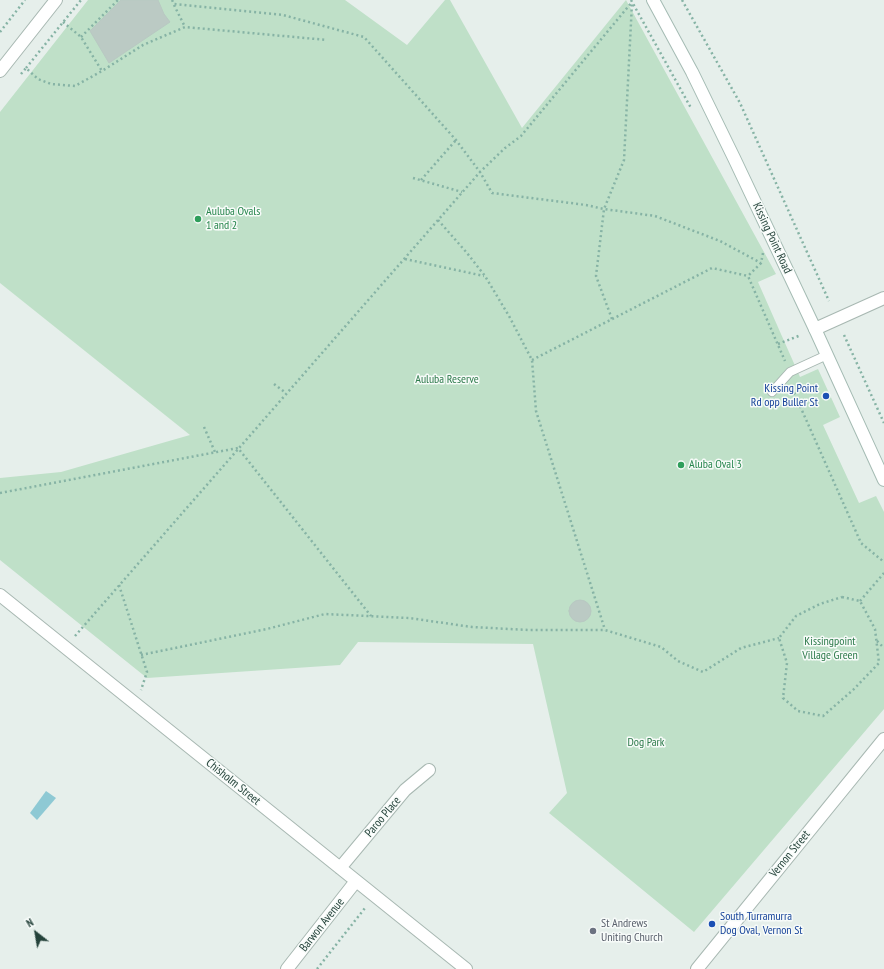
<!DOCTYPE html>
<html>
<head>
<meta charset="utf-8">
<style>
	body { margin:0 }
	#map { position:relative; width:884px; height:969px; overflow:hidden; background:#e6efeb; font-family:"PT Sans Narrow",sans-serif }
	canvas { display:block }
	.north { position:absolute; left:16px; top:913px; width:40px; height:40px; -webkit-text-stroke:3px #f7fbf9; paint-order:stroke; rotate:329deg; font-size:11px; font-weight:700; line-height:16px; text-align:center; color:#24423a }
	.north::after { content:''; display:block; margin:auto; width:14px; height:18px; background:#24423a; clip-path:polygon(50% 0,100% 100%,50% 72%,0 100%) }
</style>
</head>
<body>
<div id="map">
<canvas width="884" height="969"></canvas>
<div class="north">N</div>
</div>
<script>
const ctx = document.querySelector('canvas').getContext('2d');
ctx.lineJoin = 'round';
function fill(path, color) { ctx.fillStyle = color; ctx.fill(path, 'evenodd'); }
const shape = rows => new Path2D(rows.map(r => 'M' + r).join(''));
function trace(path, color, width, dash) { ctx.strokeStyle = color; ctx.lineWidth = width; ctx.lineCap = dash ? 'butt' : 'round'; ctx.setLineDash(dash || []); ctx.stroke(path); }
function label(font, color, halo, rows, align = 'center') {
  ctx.font = font + ' "PT Sans Narrow",sans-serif'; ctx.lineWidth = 3; ctx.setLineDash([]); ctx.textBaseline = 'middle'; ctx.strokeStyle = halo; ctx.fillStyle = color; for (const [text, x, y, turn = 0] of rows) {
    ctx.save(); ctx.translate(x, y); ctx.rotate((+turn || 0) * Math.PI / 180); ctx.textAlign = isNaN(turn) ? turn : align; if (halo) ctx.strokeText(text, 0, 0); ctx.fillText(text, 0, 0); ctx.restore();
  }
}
fill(shape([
	[88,0,345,0,407,45,445,0,450,0,522,128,626,0,776,274,758,282,800,377,818,369,840,417,823,425,859,503,876,496,884,512,884,709,694,932,549,813,567,793,533,644,358,642,340,665,147,678,0,560,0,478,61,472,190,435,0,283,0,112]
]), '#bfe0c8');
fill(shape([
	[46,791,56,798,37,820,30,813]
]), '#8ec9d4');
const building = shape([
	[121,0,158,0,164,14,170,22,109,63,90,31,121,0],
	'569 611a11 11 0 1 1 22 0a11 11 0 1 1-22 0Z'
]);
fill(building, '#bbcac4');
trace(building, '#b8c9c2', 1);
const lane = shape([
	[772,392,790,372,827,355]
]);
const street = shape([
	[0,71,56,0],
	[815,329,884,298],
	[0,595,466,969],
	[340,868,405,790,429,770],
	[287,969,356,881],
	[697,969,884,739]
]);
const secondary = shape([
	[653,0,692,72,734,158,815,329,884,480]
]);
trace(lane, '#a8b8b2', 10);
trace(street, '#a8b8b2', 14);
trace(secondary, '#a4bbb3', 14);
trace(shape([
	[172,0,174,4,283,15,364,37,456,140,480,172,492,193,586,205,604,209,655,216,720,241,761,263],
	[631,0,691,108],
	[682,0,740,103,829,301],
	[174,5,185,27],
	[63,22,81,37,102,71],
	[0,32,25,0],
	[81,37,118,0],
	[26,68,81,0],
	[21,74,26,68,38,79,51,84,75,86,102,71,143,45,185,27,327,40],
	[413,178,462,192],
	[421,180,456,140],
	[438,220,467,253,485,276,509,316,532,360,536,411,605,630],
	[763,253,761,263,748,276,785,361],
	[405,259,484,276],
	[612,319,596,276,604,209,624,160,632,3],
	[844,335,884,423],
	[778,344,801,335],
	[532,360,712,268,748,276],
	[274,384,286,393],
	[792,388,861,543,884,562],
	[204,427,215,452],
	[0,493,238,448,371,616],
	[119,585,147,672,141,690],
	[842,597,860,601,875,629,879,663,853,690,823,716,798,711,783,698,787,663,779,638,796,616,820,604,842,597],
	[860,601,884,573],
	[75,636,480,172,505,148,521,136,632,2],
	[877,641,884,648],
	[141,655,267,629,325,614,409,618,472,627,528,630,605,630,661,647,678,661,703,672,741,648,779,638],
	[317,969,365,908]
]), '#86b3a5', 2.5, [2, 3]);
trace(lane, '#fff', 8);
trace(street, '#fff', 12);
trace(secondary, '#fff', 12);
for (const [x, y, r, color] of [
	[198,219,4,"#2e9e5b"],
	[826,396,4,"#1a4fb4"],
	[681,465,4,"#2e9e5b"],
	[712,924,4,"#1a4fb4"],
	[593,931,4,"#6b7280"]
]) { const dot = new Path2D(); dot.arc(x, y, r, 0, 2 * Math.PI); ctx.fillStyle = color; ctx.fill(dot); trace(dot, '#f7fbf9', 1.5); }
label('12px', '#27864d', '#f7fbf9', [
	["Auluba Ovals",206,212],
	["1 and 2",206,226],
	["Aluba Oval 3",689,465]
], 'left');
label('12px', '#24423a', '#f7fbf9', [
	["Kissing Point Road",772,238,65],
	["Chisholm Street",233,782,39],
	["Paroo Place",383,817,-50],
	["Vernon Street",790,854,-51],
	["Barwon Avenue",322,925,-52]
]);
label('12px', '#2d7a4b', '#f7fbf9', [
	["Auluba Reserve",447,380],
	["Kissingpoint",830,642],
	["Village Green",830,656],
	["Dog Park",646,743]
]);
label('12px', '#164399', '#f7fbf9', [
	["Kissing Point",818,389],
	["Rd opp Buller St",818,403],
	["South Turramurra",720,917,"left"],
	["Dog Oval, Vernon St",720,931,"left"]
], 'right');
label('12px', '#5b616d', '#f7fbf9', [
	["St Andrews",601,924],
	["Uniting Church",601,938]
], 'left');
</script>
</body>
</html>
